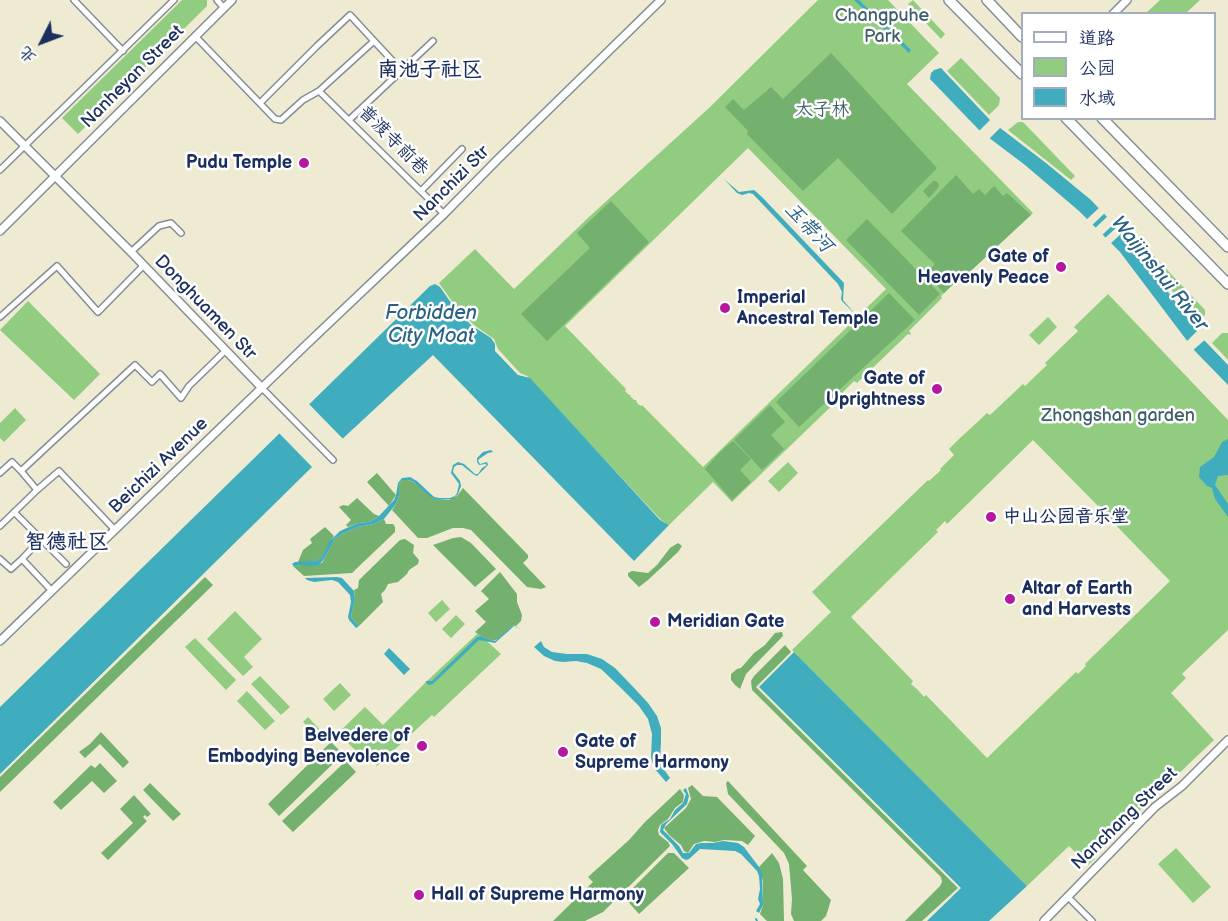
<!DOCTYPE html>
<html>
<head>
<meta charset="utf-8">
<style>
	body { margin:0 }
	#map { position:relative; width:1228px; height:921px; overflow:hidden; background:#efebd3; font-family:"Balsamiq Sans","LXGW WenKai TC",sans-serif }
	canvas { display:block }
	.legend { position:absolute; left:1021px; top:12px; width:195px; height:108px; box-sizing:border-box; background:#fff; border:2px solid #a4acbf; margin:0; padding:8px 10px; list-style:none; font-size:18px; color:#1b2f5e }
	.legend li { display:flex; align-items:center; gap:12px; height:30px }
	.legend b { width:30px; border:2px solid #a4acbf }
	.north { position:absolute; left:12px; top:12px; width:60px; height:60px; -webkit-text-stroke:4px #fff; paint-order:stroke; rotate:228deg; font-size:16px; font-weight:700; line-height:24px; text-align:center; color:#1b2f5e }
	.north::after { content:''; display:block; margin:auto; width:21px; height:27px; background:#1b2f5e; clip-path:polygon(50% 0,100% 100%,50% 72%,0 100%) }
</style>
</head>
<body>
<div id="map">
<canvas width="1228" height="921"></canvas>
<ul class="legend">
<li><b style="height:8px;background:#fff"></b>道路</li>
<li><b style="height:16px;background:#91cc80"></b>公园</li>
<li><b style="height:16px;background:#3fadbd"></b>水域</li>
</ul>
<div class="north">北</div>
</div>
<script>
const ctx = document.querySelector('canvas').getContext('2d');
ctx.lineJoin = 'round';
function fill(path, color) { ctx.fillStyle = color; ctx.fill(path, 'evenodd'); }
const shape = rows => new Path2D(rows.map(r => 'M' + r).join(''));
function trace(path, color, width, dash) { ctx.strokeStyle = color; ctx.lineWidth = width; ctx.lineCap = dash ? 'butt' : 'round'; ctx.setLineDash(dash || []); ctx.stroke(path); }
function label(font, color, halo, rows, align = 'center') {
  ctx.font = font + ' "Balsamiq Sans","LXGW WenKai TC",sans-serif'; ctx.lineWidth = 5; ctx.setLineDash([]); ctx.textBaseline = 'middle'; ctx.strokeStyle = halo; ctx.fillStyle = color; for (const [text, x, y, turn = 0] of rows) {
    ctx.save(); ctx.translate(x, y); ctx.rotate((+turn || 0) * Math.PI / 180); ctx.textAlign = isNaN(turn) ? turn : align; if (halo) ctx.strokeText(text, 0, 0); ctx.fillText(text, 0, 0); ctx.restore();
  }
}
fill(shape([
	[182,0,207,0,207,6,78,134,62,118],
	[818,0,888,0,939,53,907,84,1033,213,962,279,960,278,949,288,941,296,942,298,909,331,911,334,910,335,908,334,857,383,854,381,843,392,844,394,732,502,713,482,669,525,661,520,527,376,520,373,498,349,494,339,474,325,456,307,439,283,475,249,514,289,590,216,709,108],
	[748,148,886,289,703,467,642,405,641,406,638,404,636,401,637,400,634,400,630,396,631,395,629,395,625,391,626,389,565,326],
	[913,0,945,34,941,39,908,4],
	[1160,0,1200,0,1186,13,1146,13],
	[961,58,1000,98,999,105,989,115,947,71],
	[1018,122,1023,122,1075,176,1071,180,1008,130],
	[1154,256,1205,310,1205,315,1196,324,1150,260],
	[1108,294,1228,420,1228,630,1182,674,1186,678,1171,693,1214,740,1092,856,1095,859,1088,865,1069,846,1027,886,792,650,831,612,812,592,928,480,929,481,941,470,940,469,954,455,949,449,959,439,986,414,987,413,990,415,1023,384,1025,386,1047,365,1045,363,1078,331,1074,327],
	[1033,440,1098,506,1099,505,1107,513,1106,515,1170,581,1085,664,1086,666,1078,674,1076,672,987,758,926,695,924,697,918,690,911,684,913,681,851,617,938,532,936,530,945,521,947,524],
	[28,301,100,374,74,400,0,330],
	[1048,317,1057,327,1039,345,1029,335],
	[1222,333,1228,333,1228,360,1212,343],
	[15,408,26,420,4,442,0,438,0,423],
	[788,462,798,473,779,492,768,481],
	[442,600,450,609,436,622,428,613],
	[235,611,262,639,244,657,253,667,243,676,207,639],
	[456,615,465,624,451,638,442,629],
	[478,633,501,654,434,717,432,715,377,766,373,761,369,764,338,733,365,707,383,725,426,682],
	[195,638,236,680,226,690,185,647],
	[260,676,290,707,281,715,251,684],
	[340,683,351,695,334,711,323,699],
	[247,691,275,721,265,730,237,701],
	[308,717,326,736,322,741,303,722],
	[1176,848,1211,887,1193,903,1158,864]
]), '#91cc80');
fill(shape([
	[831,53,937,168,892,214,838,158,803,191,747,134,748,131,725,107,733,99,744,110,771,87,783,99],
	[956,175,973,194,979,189,985,195,994,186,1003,196,1007,193,1031,215,962,279,960,278,944,293,926,274,935,264,901,231],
	[933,181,936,181,939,184,938,188,929,198,923,191],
	[611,201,649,242,547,341,521,314,590,248,577,233],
	[867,219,940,294,919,315,846,240],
	[889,293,915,320,799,427,776,402],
	[770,405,785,422,771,435,784,449,762,470,734,440],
	[733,441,751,459,740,470,751,482,732,500,705,469,721,451],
	[377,473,396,495,389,506,367,482],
	[406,479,415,483,438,500,449,500,457,496,463,488,528,555,528,558,523,563,546,587,541,589,527,587,471,530,463,528,453,528,427,538,418,538,392,510,396,504,399,496,399,484,402,480],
	[357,498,374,514,379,516,369,522,358,523,348,527,346,525,351,520,339,507,343,505,348,506],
	[384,519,386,524,393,524,395,527,395,532,352,573,304,576,294,567,300,565,322,563,332,544,335,539,342,534,358,527,374,524],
	[325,527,334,536,322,557,317,561,311,562,298,562,303,550,312,543,310,539],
	[461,537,471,543,496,569,475,587,433,545,453,538],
	[405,539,414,545,413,553,419,560,418,564,409,570,407,574,398,582,388,584,385,590,381,594,383,602,359,626,351,617,355,598,354,590,358,588,359,580,400,540],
	[678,543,682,546,678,552,648,580,639,587,628,576,628,573,632,571,648,573,657,565,670,548],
	[500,572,517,594,517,602,522,615,521,621,516,626,513,625,498,639,493,641,481,636,475,632,486,622,475,611,489,599,481,591],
	[205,577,213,585,0,792,0,777],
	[782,632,783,636,746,674,740,689,735,685,731,680,731,674,737,669,741,668,754,653,765,645,775,633],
	[785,645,791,652,756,687,958,888,922,921,905,921,940,886,942,882,941,877,752,690,751,681,754,676],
	[101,732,129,762,123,768,100,744,85,758,79,752,90,744],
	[331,742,343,754,279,816,268,804],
	[346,761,356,772,293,832,282,821],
	[100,763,117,781,104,793,92,781,61,810,53,802,91,765,95,768],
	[728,781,807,866,803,870,831,900,826,916,821,921,794,921,791,914,792,899,789,864,784,853,728,794,726,783],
	[150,783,181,814,173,821,143,790],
	[692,785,703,796,717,797,755,836,748,845,742,841,724,840,715,842,704,841,694,844,688,853,684,851,681,845,669,835,664,828,686,808,691,799,688,788],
	[680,789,684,795,683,802,675,808,668,819,660,825,658,830,659,835,668,842,670,846,603,912,585,921,553,921,593,882,588,877,629,840,645,822],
	[134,795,151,814,147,817,145,815,143,817,147,821,108,860,101,853,133,823,120,809],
	[668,853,674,853,689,868,639,914,624,897],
	[772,853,779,863,783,879,784,921,767,921,760,914,763,905,763,881,759,867]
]), '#74b06e');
fill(shape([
	[854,0,859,0,911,50,909,53],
	[941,68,991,121,1046,163,1091,200,1130,241,1204,340,1228,365,1228,385,1194,350,1120,252,1079,211,1025,165,980,131,930,79,931,73,934,70],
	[724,179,739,192,754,190,762,197,844,283,843,300,855,314,842,301,841,299,842,292,838,284,753,194,749,193,742,195,737,193],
	[435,284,440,287,454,307,471,325,491,338,495,344,495,351,515,372,518,375,530,378,660,520,669,525,634,561,433,355,312,467,0,774,0,707,430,286],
	[1228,439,1228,475,1218,476,1215,485,1228,504,1228,517,1215,499,1212,488,1207,486,1199,477,1200,467,1214,457,1222,442],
	[491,450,493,452,488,453,479,459,478,461,480,464,487,462,488,465,477,476,473,474,462,465,457,465,454,467,453,472,460,481,461,486,458,494,453,499,438,500,429,496,415,483,409,480,402,480,399,484,399,496,396,504,384,519,374,524,358,527,342,534,335,539,324,559,319,565,311,566,300,565,294,567,292,564,295,562,317,561,322,557,329,542,340,531,358,523,369,522,379,516,394,500,396,495,398,483,402,478,410,477,417,481,434,497,439,498,450,498,455,496,457,493,459,484,451,473,453,465,458,462,464,464,475,474,478,474,482,468,487,465,485,464,479,465,477,462,477,458,483,452],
	[337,577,342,578,354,591,355,599,351,617,359,626,356,628,349,620,348,617,351,602,350,595,338,582,332,580,314,582,307,580,305,578],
	[513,625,522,630,514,626,495,643,479,640,433,684,429,685,425,682,427,681,432,681,477,637,481,636,493,641,495,641],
	[541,641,544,647,552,652,567,654,587,654,602,659,615,668,637,691,648,703,657,716,661,728,661,742,660,759,663,768,670,778,666,782,654,768,651,757,652,734,648,719,639,706,621,688,601,669,587,663,576,661,563,662,555,661,544,656,534,647],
	[389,648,410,669,404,675,384,654],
	[794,652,1027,886,989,921,927,921,961,888,759,687],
	[686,788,689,796,687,804,666,824,663,830,679,846,683,853,689,853,696,844,701,843,713,843,723,841,738,843,744,847,759,867,762,872,763,905,759,913,756,911,760,904,758,899,760,889,759,876,757,871,741,854,735,851,700,849,689,859,686,860,682,858,672,844,660,832,661,825,670,819,675,810,683,803,686,794,683,790]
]), '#3fadbd');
fill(shape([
	[992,118,1002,126,987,141,978,132],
	[1101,206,1106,212,1090,227,1085,221],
	[1109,215,1116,222,1100,237,1093,230],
	[1119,225,1124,231,1109,245,1103,240],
	[1199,329,1207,338,1191,352,1185,343],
	[308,403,343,439,313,468,278,432]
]), '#efebd3');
trace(shape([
	[756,919,757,921]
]), '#3fadbd', 2);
const street = shape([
	[74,0,123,51],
	[217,0,224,8],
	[195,36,275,119,281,120,303,100,319,91,374,41,402,71],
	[319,91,444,214],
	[260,103,317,46,350,15,374,41],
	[349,120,433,41],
	[0,170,174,0],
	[421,191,462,149],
	[131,252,159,226,171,223,181,233],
	[0,317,57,266,98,312,143,266],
	[262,388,333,460],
	[0,473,12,462,21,471],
	[37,490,59,471,115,530],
	[14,512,41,539,22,559],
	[0,526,37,490,21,471,135,365,152,382,160,374,181,398,189,386,225,351],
	[41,539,66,564],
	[0,559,11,569,22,559,52,591],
	[1067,896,1092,921]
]);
const secondary = shape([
	[1113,14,1127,0],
	[0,121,131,252,262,388],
	[0,231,232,0],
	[0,641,307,344,444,214,498,159,661,0],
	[1044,921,1155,807,1182,786,1228,740]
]);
const highway = shape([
	[949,0,1022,74],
	[987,0,1022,37],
	[1066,118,1228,284],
	[1102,118,1228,247]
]);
trace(street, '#858d98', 8);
trace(secondary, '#858d98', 10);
trace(highway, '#858d98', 12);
trace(street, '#fff', 5);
trace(secondary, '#fff', 7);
trace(highway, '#fff', 9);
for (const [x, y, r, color] of [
	[304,163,6,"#b5179e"],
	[1061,267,6,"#b5179e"],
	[725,308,6,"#b5179e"],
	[937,389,6,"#b5179e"],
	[991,517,6,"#b5179e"],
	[1010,599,6,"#b5179e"],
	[655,622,6,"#b5179e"],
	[422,746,6,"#b5179e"],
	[563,752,6,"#b5179e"],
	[419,895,6,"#b5179e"]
]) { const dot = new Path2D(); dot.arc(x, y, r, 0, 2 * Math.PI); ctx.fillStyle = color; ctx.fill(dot); trace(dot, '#fff', 2); }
label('18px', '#3e5e68', '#fff', [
	["Changpuhe",882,16],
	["Park",882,37],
	["太子林",822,110],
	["Zhongshan garden",1118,416]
]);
label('18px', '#1b2f5e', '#fff', [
	["Nanheyan Street",133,77,-45],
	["普渡寺前巷",393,141,45],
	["Nanchizi Str",452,184,-45],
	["Donghuamen Str",205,308,46],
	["Beichizi Avenue",159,466,-44],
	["Nanchang Street",1125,819,-44]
]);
label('bold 18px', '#1b2f5e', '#fff', [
	["Pudu Temple",292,163,"right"],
	["Gate of",1049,257,"right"],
	["Heavenly Peace",1049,278,"right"],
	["Imperial",737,298],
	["Ancestral Temple",737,319],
	["Gate of",925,379,"right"],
	["Uprightness",925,400,"right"],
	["中山公园音乐堂",1003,517],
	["Altar of Earth",1022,589],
	["and Harvests",1022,610],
	["Meridian Gate",667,622],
	["Belvedere of",410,736,"right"],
	["Embodying Benevolence",410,757,"right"],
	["Gate of",575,742],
	["Supreme Harmony",575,763],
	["Hall of Supreme Harmony",431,895]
], 'left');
label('italic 20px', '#296184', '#fff', [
	["玉带河",808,228,47],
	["Waijinshui River",1159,274,51],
	["Forbidden",431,314],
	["City Moat",431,337]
]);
label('bold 21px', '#1b2f5e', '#fff', [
	["南池子社区",430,71],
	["智德社区",67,543]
]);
</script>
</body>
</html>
